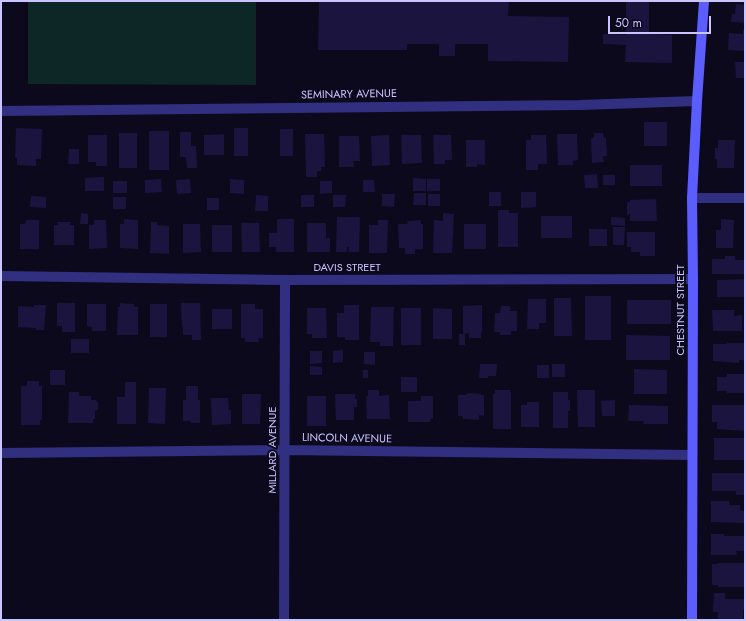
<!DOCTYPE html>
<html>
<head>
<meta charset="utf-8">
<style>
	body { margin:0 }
	#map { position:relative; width:746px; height:621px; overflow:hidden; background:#0c091d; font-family:Jost,sans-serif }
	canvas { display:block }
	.frame { position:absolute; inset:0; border:2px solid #cac5ff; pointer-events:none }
	.scale { position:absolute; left:608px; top:16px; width:103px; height:18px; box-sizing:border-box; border:2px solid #cac5ff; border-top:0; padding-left:5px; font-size:12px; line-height:14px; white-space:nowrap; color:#cac5ff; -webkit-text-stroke:3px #0c091d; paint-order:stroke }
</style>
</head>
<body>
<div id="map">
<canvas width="746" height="621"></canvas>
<div class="frame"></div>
<div class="scale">50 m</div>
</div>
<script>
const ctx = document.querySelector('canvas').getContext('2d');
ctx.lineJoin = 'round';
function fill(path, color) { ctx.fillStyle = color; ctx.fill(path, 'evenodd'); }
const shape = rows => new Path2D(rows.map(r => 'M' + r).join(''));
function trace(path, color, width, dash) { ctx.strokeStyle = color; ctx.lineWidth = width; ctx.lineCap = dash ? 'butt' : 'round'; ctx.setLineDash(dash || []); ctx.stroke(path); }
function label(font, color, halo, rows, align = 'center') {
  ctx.font = font + ' Jost,sans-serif'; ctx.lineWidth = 4; ctx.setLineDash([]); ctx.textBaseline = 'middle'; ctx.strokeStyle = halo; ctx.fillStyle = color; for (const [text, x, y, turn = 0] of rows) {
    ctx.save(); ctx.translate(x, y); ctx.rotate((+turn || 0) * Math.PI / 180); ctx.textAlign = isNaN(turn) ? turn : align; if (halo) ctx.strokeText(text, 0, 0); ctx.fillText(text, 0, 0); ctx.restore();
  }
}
fill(shape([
	[28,1,256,1,256,85,28,84]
]), '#0c2725');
fill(shape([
	[319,1,509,1,508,16,569,17,568,62,488,61,488,44,455,44,455,56,439,56,439,44,407,44,407,50,318,50],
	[626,1,649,1,649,34,672,35,672,63,625,62,626,45,603,44,603,34,626,35],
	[736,4,745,5,745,23,731,22,732,14,735,14],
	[743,30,745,30,745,51,728,50,729,33,743,34],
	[735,62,745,62,745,78,736,78],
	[644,122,667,122,667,146,644,146],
	[16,128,42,129,41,159,36,159,36,166,17,165,17,158,15,158],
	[234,128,248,128,248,156,234,156],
	[280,129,293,129,293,156,280,156],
	[149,131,169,131,169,170,149,170],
	[180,132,191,132,191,146,196,146,197,168,187,168,186,157,180,157],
	[119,133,137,133,137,168,119,168],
	[594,133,603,133,604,138,606,137,607,156,603,156,604,162,592,163,591,138,594,138],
	[224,134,224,155,204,155,204,135],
	[305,134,324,134,325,167,321,167,321,171,317,171,317,177,306,177],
	[557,134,577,134,578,160,573,161,573,165,558,165],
	[88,135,107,135,107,166,96,166,96,162,88,162],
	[389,135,390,165,372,166,371,136],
	[401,135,421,135,422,163,402,164],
	[433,135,451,135,452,160,445,160,445,164,434,164],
	[531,135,546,135,547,164,538,164,538,170,526,170,526,140,531,140],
	[339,136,359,136,360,161,353,161,354,167,339,167],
	[466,140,485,140,485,165,477,164,477,167,466,167],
	[718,140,735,140,734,168,717,168,717,159,715,159,715,148,718,148],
	[69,149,79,149,79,164,68,164],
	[630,165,662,165,662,186,630,186],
	[597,174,598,188,585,188,584,175],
	[603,175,615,175,615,185,603,185],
	[104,177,104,191,85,191,85,178],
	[413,178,426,179,426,191,413,191],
	[161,179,162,192,145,193,145,180],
	[190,179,191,193,177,194,176,180],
	[230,179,244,180,244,194,230,193],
	[427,179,440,179,440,191,427,191],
	[363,180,374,180,375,192,363,192],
	[113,181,127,181,127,193,113,193],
	[320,181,332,181,332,193,320,194],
	[489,192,501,192,501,206,489,206],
	[521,192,536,192,536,207,521,208],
	[414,193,426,193,426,205,413,205],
	[382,194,395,194,394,207,382,206],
	[428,194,440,194,440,206,428,206],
	[256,195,268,196,268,211,255,211],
	[301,195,314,195,314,207,301,207],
	[333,195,346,195,345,207,333,207],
	[31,196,46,197,46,208,30,207],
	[113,197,126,197,126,209,113,209],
	[207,198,219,198,219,210,207,210],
	[656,199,657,221,630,221,630,214,627,215,627,202,630,202,630,200],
	[498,210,509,210,509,213,518,213,518,247,498,247],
	[81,213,88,214,88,224,80,224],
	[443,213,454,214,452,253,433,253,434,220,443,221],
	[541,216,572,216,572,238,541,238],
	[337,217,360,217,359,252,348,252,349,247,347,247,347,252,336,252],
	[611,217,625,218,625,226,611,225],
	[124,219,138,220,138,249,120,248,120,224,124,224],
	[277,219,294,219,294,252,276,252,276,247,269,247,269,233,277,233],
	[721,219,734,220,733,248,716,248,716,230,721,230],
	[26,220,39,220,39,249,20,249,20,224,25,224],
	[94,220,106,220,107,248,89,249,89,225,94,225],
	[378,220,388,220,387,253,369,253,369,225,378,225],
	[421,220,421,224,423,224,423,249,415,249,415,254,405,254,405,248,399,248,398,224,408,224,407,221],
	[58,222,70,222,70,225,74,225,74,245,54,245,54,225,58,225],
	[151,222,157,222,157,225,169,226,169,254,150,253],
	[241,223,259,223,260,252,242,252],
	[307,223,326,223,326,238,330,238,330,252,307,252],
	[183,224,200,224,201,252,183,253],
	[464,224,486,224,486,249,464,249],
	[212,225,232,225,232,252,212,252],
	[613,227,625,227,624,245,613,245],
	[589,229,607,229,607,246,589,246],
	[627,232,655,232,655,256,640,256,640,252,631,252,631,247,627,247],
	[725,256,735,256,735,260,745,260,745,274,712,274,712,259,725,259],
	[745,279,745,297,717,297,717,280],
	[585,296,611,296,611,340,585,340],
	[554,298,571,298,572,336,554,336],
	[528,299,546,299,546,323,539,323,539,329,527,329],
	[627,300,671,300,671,324,627,324],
	[57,303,75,303,75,332,62,332,62,326,57,326],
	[120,303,134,304,134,307,138,307,138,335,117,335,118,307,120,307],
	[181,303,200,303,201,340,192,340,192,335,183,335,183,327,182,327],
	[87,304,106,304,106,331,92,331,92,327,87,326],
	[150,304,167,304,167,337,150,337],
	[241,304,255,304,255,309,263,309,263,338,258,338,259,342,245,342,245,338,241,338],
	[34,305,46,305,44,330,36,330,36,328,18,327,18,306,34,307],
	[344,305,359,305,359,340,345,340,345,337,337,337,337,313,344,313],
	[482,305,482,332,481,332,481,338,469,338,469,333,465,334,465,345,459,345,459,334,463,334,463,306],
	[501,306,510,306,510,311,517,311,517,331,511,331,511,335,500,335,500,332,494,332,495,313,500,313],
	[371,307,394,307,393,346,380,346,380,342,370,342],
	[307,308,326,308,327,338,312,338,312,334,307,334],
	[401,308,421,308,421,345,401,345],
	[433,308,452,309,452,339,433,339],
	[212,309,232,309,232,329,212,329],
	[712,310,734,310,734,316,742,315,742,331,713,331],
	[626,335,670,336,670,360,626,360],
	[71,339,89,339,89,353,71,353],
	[727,343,745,343,745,360,739,360,739,363,713,361,713,344,727,344],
	[343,350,343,362,333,363,333,351],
	[310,351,322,351,322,363,310,364],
	[364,352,375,352,375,365,364,364],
	[480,364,497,364,496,376,488,376,488,378,479,378],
	[552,364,565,364,565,377,552,377],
	[537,365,549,365,549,378,537,378],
	[310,366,322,367,322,375,310,375],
	[634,369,667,370,667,394,634,394],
	[50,370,65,370,65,385,50,385],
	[363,370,368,370,368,378,363,378],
	[727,374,745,374,745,393,727,393,727,391,717,391,717,377,727,377],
	[401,377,417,377,417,392,401,392],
	[27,381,39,381,39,386,42,386,42,420,40,420,40,425,21,425,21,386,27,386],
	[125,382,136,382,136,424,117,424,117,397,125,397],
	[186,386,198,386,198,400,200,400,200,423,191,423,191,421,183,421,183,400,186,400],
	[149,388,166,388,165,424,148,423],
	[368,390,379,390,379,396,389,395,390,419,367,419,366,396,368,396],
	[495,390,510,390,511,393,511,429,493,429,493,394,495,394],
	[577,390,595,390,595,427,578,427],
	[69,392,79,392,79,396,91,396,91,400,96,400,98,403,98,409,95,411,95,419,93,419,93,423,68,423],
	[553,392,568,392,568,400,570,400,570,411,568,411,568,428,553,428],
	[467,393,481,394,481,395,484,395,484,416,479,415,479,420,463,419,463,416,458,416,458,395,467,395],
	[242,394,261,394,260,424,242,424],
	[335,394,355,394,355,399,357,399,357,407,354,407,354,420,336,420],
	[307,396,326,396,326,426,307,426],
	[421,396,433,396,433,418,430,419,430,422,408,422,408,401,421,401],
	[211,398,228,398,229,410,231,410,231,424,212,425],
	[615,400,615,416,602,416,601,401],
	[527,402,539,402,539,427,521,427,521,405,527,405],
	[629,405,668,406,668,424,643,424,644,421,628,421],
	[712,405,745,405,745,431,717,429,717,422,712,422],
	[714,438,745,438,745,460,714,460],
	[712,473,745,473,745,495,736,495,736,491,712,491],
	[711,501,729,501,729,505,740,505,740,510,744,511,744,523,711,522],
	[711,534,724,534,724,536,745,536,745,551,736,551,737,555,711,555],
	[718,563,745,563,745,587,718,587,718,585,712,585,712,564,718,564],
	[714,593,725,593,725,599,745,599,745,609,743,609,743,620,718,620,718,612,713,612]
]), '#1b143f');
trace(shape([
	[1,111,580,105,697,101],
	[692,198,745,198],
	[1,276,285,280,693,279],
	[1,453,285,450,692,455],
	[284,620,285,280]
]), '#313080', 10);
trace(shape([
	[692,620,693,279,692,198,697,101,704,1]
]), '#5c5dff', 10);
label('11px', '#cac5ff', '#0c091d', [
	["SEMINARY AVENUE",349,95,-1],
	["DAVIS STREET",347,268],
	["CHESTNUT STREET",681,310,-90],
	["LINCOLN AVENUE",347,439,1],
	["MILLARD AVENUE",273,450,-90]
]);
</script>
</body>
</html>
